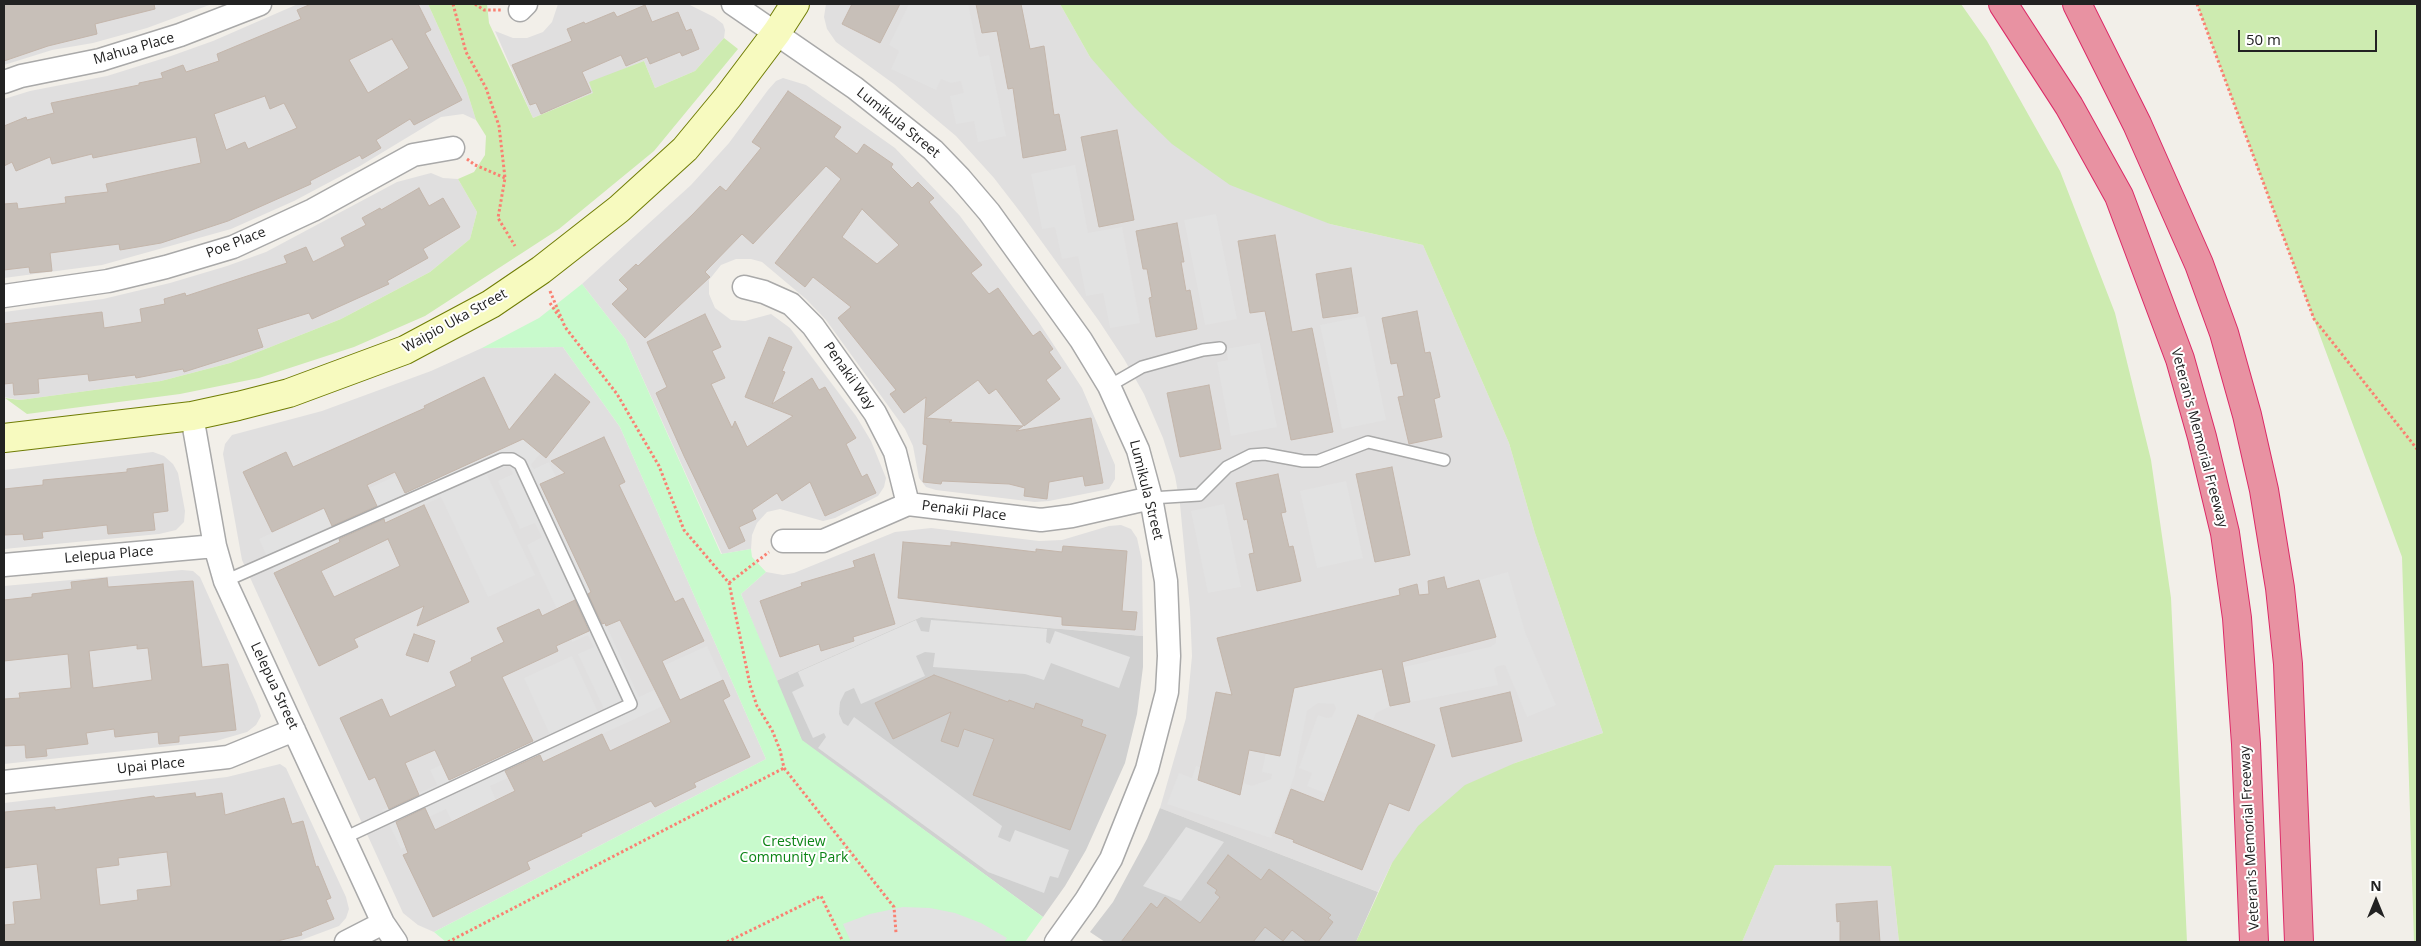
<!DOCTYPE html>
<html>
<head>
<meta charset="utf-8">
<style>
	body { margin:0 }
	#map { position:relative; width:2421px; height:946px; overflow:hidden; background:#f2efe9; font-family:"Open Sans",sans-serif }
	canvas { display:block }
	.frame { position:absolute; inset:0; border:5px solid #222; pointer-events:none }
	.north { position:absolute; left:2351px; top:876px; width:50px; height:50px; -webkit-text-stroke:4px #fff; paint-order:stroke; rotate:0deg; font-size:14px; font-weight:700; line-height:20px; text-align:center; color:#222 }
	.north::after { content:''; display:block; margin:auto; width:18px; height:22px; background:#222; clip-path:polygon(50% 0,100% 100%,50% 72%,0 100%) }
	.scale { position:absolute; left:2238px; top:30px; width:139px; height:22px; box-sizing:border-box; border:2px solid #222; border-top:0; padding-left:6px; font-size:15px; line-height:18px; white-space:nowrap; color:#222; -webkit-text-stroke:4px #fff; paint-order:stroke }
</style>
</head>
<body>
<div id="map">
<canvas width="2421" height="946"></canvas>
<div class="frame"></div>
<div class="north">N</div>
<div class="scale">50 m</div>
</div>
<script>
const ctx = document.querySelector('canvas').getContext('2d');
ctx.lineJoin = 'round';
function fill(path, color) { ctx.fillStyle = color; ctx.fill(path, 'evenodd'); }
const shape = rows => new Path2D(rows.map(r => 'M' + r).join(''));
function trace(path, color, width, dash) { ctx.strokeStyle = color; ctx.lineWidth = width; ctx.lineCap = dash ? 'butt' : 'round'; ctx.setLineDash(dash || []); ctx.stroke(path); }
function label(font, color, halo, rows, align = 'center') {
  ctx.font = font + ' "Open Sans",sans-serif'; ctx.lineWidth = 4; ctx.setLineDash([]); ctx.textBaseline = 'middle'; ctx.strokeStyle = halo; ctx.fillStyle = color; for (const [text, x, y, turn = 0] of rows) {
    ctx.save(); ctx.translate(x, y); ctx.rotate((+turn || 0) * Math.PI / 180); ctx.textAlign = isNaN(turn) ? turn : align; if (halo) ctx.strokeText(text, 0, 0); ctx.fillText(text, 0, 0); ctx.restore();
  }
}
fill(shape([
	[4,4,212,4,147,28,93,43,52,50,4,65],
	[298,4,428,4,466,88,476,120,463,114,441,117,360,166,294,201,231,229,102,265,4,278,4,99,30,91,107,76,171,56,213,41],
	[558,4,688,4,714,17,723,24,725,30,724,38,695,71,655,88,644,61,590,83,594,93,533,118,495,31,513,38,527,38,543,32,552,22],
	[826,4,1060,4,1090,57,1330,224,1423,245,1509,443,1535,533,1603,733,1515,763,1392,863,1378,892,1160,808,1186,718,1192,656,1190,610,1180,504,1175,476,1163,438,1144,394,1124,359,1099,321,1021,213,994,178,956,136,894,84,836,42,827,29,824,17],
	[783,78,806,85,895,148,960,216,1038,321,1082,388,1115,465,1115,479,1109,489,1049,501,1035,502,936,490,926,487,919,478,913,446,905,429,826,320,806,299,762,262,751,259,736,259,721,265,709,280,709,294,715,308,731,320,745,321,771,314,790,328,856,416,871,441,886,478,884,487,878,496,835,518,823,521,780,509,767,512,757,523,752,535,751,549,722,554,625,339,582,284,691,185,729,143,768,90,776,81],
	[431,173,443,178,458,179,477,212,470,239,430,272,341,319,230,363,161,381,20,400,4,397,4,312,103,299,170,283,227,266,266,252,397,182],
	[563,347,620,427,766,759,434,932,418,925,403,913,242,560,223,454,225,444,232,435,322,411,431,371,482,348],
	[153,452,164,456,173,464,178,473,185,511,184,522,176,530,159,534,4,549,4,470],
	[1121,525,1131,529,1137,538,1142,561,1143,636,921,617,776,681,741,594,766,572,783,575,794,573,895,532,931,528,1039,541,1062,540,1109,526],
	[182,570,193,571,200,577,257,704,261,716,256,725,247,732,216,741,4,764,4,586],
	[280,764,286,768,346,897,349,909,346,918,339,926,296,942,4,942,4,803,227,777],
	[1775,865,1891,866,1899,942,1742,942]
]), '#e0dfdf');
fill(shape([
	[921,617,1143,636,1143,667,1137,714,1125,763,1086,850,1065,886,1043,917,802,741,776,681],
	[1160,808,1378,892,1356,942,1105,942,1090,932,1113,902,1147,839]
]), '#d0d0d0');
fill(shape([
	[428,4,487,4,489,23,533,118,593,93,589,82,644,61,655,88,695,71,724,38,738,49,654,151,559,229,425,316,354,347,259,378,180,394,27,414,5,398,20,400,161,381,230,363,341,319,430,272,470,239,477,212,458,179,474,172,485,155,486,136,476,120,466,88],
	[1060,4,1961,4,1987,41,2060,171,2115,313,2151,460,2171,598,2187,942,1899,942,1891,866,1775,865,1742,942,1356,942,1392,863,1418,826,1465,785,1515,763,1603,733,1535,533,1509,443,1423,245,1330,224,1230,185,1172,144,1134,107,1090,57],
	[2197,4,2417,4,2417,942,2414,942,2402,557]
]), '#cdebb0');
fill(shape([
	[582,284,625,339,721,554,751,549,752,557,766,572,741,594,802,740,1043,917,1025,942,446,942,434,932,766,759,620,427,563,347,482,348,539,318]
]), '#c8facc');
fill(shape([
	[909,4,968,4,979,57,989,55,1006,136,978,142,974,121,956,124,950,96,964,93,961,81,951,83,941,79,936,90,891,69,899,51,889,45],
	[1075,165,1088,233,1122,227,1140,323,1110,328,1103,293,1086,296,1078,256,1062,259,1055,227,1042,229,1031,174],
	[1216,214,1237,319,1205,325,1184,220],
	[1365,316,1386,420,1342,429,1320,325],
	[1260,343,1277,427,1231,436,1217,362,1228,360,1226,349],
	[512,424,519,440,533,424,552,439,531,465,534,469,549,462,571,509,555,516,564,536,580,529,622,619,607,627,639,697,654,690,647,673,707,646,730,696,672,724,663,706,602,734,565,771,558,755,540,763,516,794,508,778,490,786,503,817,460,837,446,809,429,817,436,832,401,849,382,810,389,807,381,791,411,777,419,793,437,785,430,770,526,726,534,742,550,735,524,678,572,656,598,712,604,709,578,654,594,647,588,635,572,642,571,639,527,545,542,537,535,523,520,529,498,481,513,474,509,465,487,475,535,575,488,597,441,497,424,505,431,520,387,540,380,524,371,528,378,544,282,589,259,539,428,461,437,479,489,454,482,438],
	[1346,481,1363,558,1317,568,1300,491],
	[1224,504,1241,587,1208,593,1191,511],
	[1508,572,1525,632,1556,705,1527,717,1505,665,1498,666,1494,669,1498,685,1390,706,1376,713,1347,786,1332,781,1327,794,1307,786,1312,773,1299,768,1318,715,1327,718,1332,717,1336,709,1334,704,1318,703,1307,711,1294,777,1271,838,1167,804,1179,773,1192,778,1196,766,1252,786,1271,779,1272,774,1262,772,1278,693,1298,673,1401,654,1404,667,1490,647,1496,643,1496,637,1482,641,1466,584],
	[916,620,921,631,929,632,931,620,1047,629,1046,642,1050,644,1055,631,1130,657,1119,688,1051,663,1044,680,1025,674,933,667,935,653,925,652,916,656,925,676,861,704,854,688,845,692,840,702,839,714,843,723,848,726,854,717,1002,826,998,837,1010,842,1015,830,1069,850,1058,878,1050,876,1044,893,988,872,818,748,826,737,824,733,813,738,792,692,804,686,798,672],
	[1186,827,1224,842,1181,901,1143,886],
	[903,907,930,908,955,913,981,923,1007,938,1004,942,851,942,843,924,870,914]
]), '#e2e2e2');
const building = shape([
	[4,4,154,4,155,9,95,24,97,34,48,46,4,61,4,4],
	[311,4,418,4,431,30,425,33,462,100,414,125,410,119,376,140,381,148,362,159,360,155,310,181,311,184,228,221,161,243,120,250,119,244,50,253,52,271,30,273,29,267,4,270,4,204,17,203,18,209,66,203,65,197,108,192,106,184,201,163,196,137,93,158,92,154,52,164,50,157,16,171,12,162,4,166,4,126,26,117,27,120,54,113,51,103,139,85,139,83,163,78,161,73,183,65,186,72,219,61,217,54,301,19,297,10,311,4],
	[392,39,409,68,368,93,349,60,392,39],
	[265,96,270,109,284,103,297,128,248,149,245,142,226,150,214,114,265,96],
	[852,4,900,4,880,43,842,24,852,4],
	[976,4,1021,4,1030,49,1044,46,1054,115,1059,114,1066,150,1023,158,1013,88,1008,89,997,31,982,33,976,4],
	[645,5,652,22,678,12,686,31,691,29,699,49,682,56,680,52,650,64,647,57,626,66,621,55,582,72,591,92,541,114,536,103,530,105,512,65,572,41,567,29,584,22,585,24,614,12,617,17,645,5],
	[788,91,841,127,834,137,857,154,864,144,893,164,891,167,912,188,918,182,934,198,929,202,982,265,971,273,989,294,998,288,1033,336,1040,331,1053,349,1049,352,1061,368,1046,380,1060,399,1024,426,996,389,989,394,978,380,926,418,952,420,949,422,1023,426,1016,431,1091,418,1103,483,1085,486,1083,476,1049,482,1047,499,1024,496,1025,488,1009,484,942,481,941,484,923,482,927,445,923,444,926,397,904,413,890,394,896,390,838,318,851,307,813,277,805,287,775,263,841,179,826,166,753,244,742,234,705,272,710,277,645,338,612,304,628,289,619,280,636,264,638,266,692,215,720,186,726,191,761,148,752,142,788,91],
	[862,209,899,245,877,264,842,237,862,209],
	[1117,130,1134,220,1099,227,1081,137,1117,130],
	[419,188,429,206,443,198,460,227,423,249,428,258,387,281,389,284,312,319,309,313,257,329,263,347,184,372,183,369,136,378,135,375,89,381,88,374,38,379,39,393,14,395,13,383,4,384,4,324,102,312,104,328,142,322,140,309,165,304,164,299,185,293,186,296,287,263,284,256,306,247,313,262,345,246,341,238,366,225,362,218,380,208,381,210,419,188],
	[1177,223,1184,262,1181,262,1186,291,1190,290,1197,329,1156,337,1149,298,1152,297,1147,269,1143,269,1136,231,1177,223],
	[1275,235,1292,332,1312,328,1333,432,1291,440,1265,311,1250,313,1238,241,1275,235],
	[1351,268,1358,313,1323,318,1316,274,1351,268],
	[1417,311,1425,353,1430,352,1440,397,1434,399,1442,437,1409,444,1398,397,1404,396,1397,363,1391,364,1382,318,1417,311],
	[705,314,721,347,712,351,725,378,711,384,732,428,735,421,747,447,793,416,745,397,769,337,792,347,782,371,785,372,772,404,812,378,819,390,825,387,856,438,846,444,862,477,867,474,876,493,825,516,810,482,782,501,777,493,752,510,756,519,739,527,745,541,729,549,684,456,656,393,667,387,647,342,705,314],
	[555,374,590,402,546,458,523,439,405,493,395,472,367,485,377,506,332,526,324,508,272,532,243,472,286,452,293,467,425,408,424,406,484,377,509,430,555,374],
	[1209,385,1221,449,1180,457,1167,393,1209,385],
	[604,437,625,482,619,485,675,602,683,598,704,641,662,661,680,700,723,680,730,696,723,700,750,757,694,783,696,787,655,807,651,801,581,834,582,836,527,862,530,869,433,917,403,855,408,853,396,822,425,808,435,830,515,791,505,771,540,755,543,762,602,734,610,751,671,722,620,620,606,626,605,623,602,624,588,594,591,592,540,484,565,473,551,461,604,437],
	[163,464,168,511,153,513,155,530,108,534,107,525,42,532,43,538,24,540,23,534,5,535,4,489,43,485,43,480,127,472,127,469,163,464],
	[1392,467,1410,555,1375,562,1356,474,1392,467],
	[1278,474,1286,512,1281,513,1289,547,1293,546,1301,581,1257,591,1249,554,1254,553,1247,519,1244,520,1236,483,1278,474],
	[424,505,469,602,417,626,424,606,354,639,358,647,319,666,274,573,340,542,339,539,384,519,385,523,424,505],
	[388,539,400,566,334,597,321,571,388,539],
	[903,542,951,546,951,542,1036,552,1036,549,1062,552,1063,546,1127,551,1122,611,1137,612,1135,630,1062,625,1062,617,898,598,903,542],
	[874,554,895,624,853,637,854,641,821,651,819,644,780,657,760,601,802,586,801,583,855,567,853,561,874,554],
	[1444,577,1447,589,1479,580,1496,637,1402,662,1410,702,1390,706,1382,669,1294,688,1280,756,1249,750,1240,795,1198,780,1216,692,1232,695,1217,638,1400,595,1399,589,1417,584,1419,595,1429,594,1428,581,1444,577],
	[107,578,108,587,193,581,202,667,228,664,236,730,179,736,179,742,159,744,158,732,115,737,114,729,86,733,88,744,46,749,47,756,26,758,25,745,4,746,4,699,20,698,19,693,71,688,68,654,4,661,4,600,32,597,32,594,72,589,71,582,107,578],
	[137,645,137,649,148,648,152,680,93,688,89,651,137,645],
	[575,600,589,631,556,646,558,651,502,677,533,741,449,780,435,750,405,763,419,795,389,809,375,777,369,780,340,718,382,699,390,717,456,686,450,672,472,661,471,658,504,642,497,628,539,609,542,616,575,600],
	[414,634,435,641,428,662,406,655,414,634],
	[934,675,1008,702,1009,700,1034,709,1036,703,1083,720,1081,726,1106,735,1070,830,973,795,994,739,964,729,958,747,941,741,951,712,893,739,875,703,934,675],
	[1510,692,1522,741,1452,757,1440,708,1510,692],
	[1358,715,1435,745,1409,811,1389,803,1362,870,1293,842,1294,840,1275,833,1291,789,1324,802,1358,715],
	[195,793,196,797,222,793,225,815,284,798,292,824,303,821,316,867,318,866,331,898,326,900,334,919,301,932,302,935,273,942,4,942,4,925,15,924,13,902,41,899,37,864,4,868,5,812,55,807,55,810,154,796,155,798,195,793],
	[167,852,171,886,137,890,138,900,100,905,96,868,119,865,118,858,167,852],
	[1228,855,1261,880,1269,869,1331,915,1328,918,1333,922,1318,942,1307,942,1292,930,1283,941,1265,927,1253,942,1121,942,1151,903,1157,908,1165,897,1200,923,1220,897,1215,893,1217,890,1207,883,1228,855],
	[1877,901,1880,942,1840,942,1840,921,1837,922,1836,904,1877,901]
]);
fill(building, '#c7bfb8');
trace(building, '#c4b6ab', 1);
const lane = shape([
	[1109,386,1142,367,1203,350,1220,348],
	[1151,498,1199,495,1227,467,1251,455,1265,454,1303,461,1318,461,1368,442,1444,460],
	[225,581,502,459,512,459,520,464,631,704,344,838]
]);
const street = shape([
	[733,4,855,88,933,150,960,178,989,212,1081,340,1109,386,1138,450,1151,498,1166,581,1169,656,1167,692,1147,769,1111,859,1086,900,1056,942],
	[520,10,526,4],
	[4,82,21,76,100,60,180,35,260,4],
	[744,287,764,292,791,304,813,326,875,413,895,452,908,504],
	[4,296,108,281,166,267,233,247,313,210,413,155,453,148],
	[192,416,215,546,225,581,383,923,396,942],
	[783,541,823,541,908,504,1041,520,1072,516,1151,498],
	[4,565,215,546],
	[4,782,228,757,294,730],
	[346,942,383,923]
]);
const secondary = shape([
	[4,438,192,416,238,406,289,393,405,350,491,304,541,270,619,209,685,149,728,97,777,32,795,4]
]);
const highway = shape([
	[2003,4,2069,106,2119,196,2180,359,2202,437,2225,533,2237,618,2246,744,2254,942],
	[2077,4,2137,124,2199,264,2224,333,2247,415,2264,490,2280,588,2288,664,2299,942]
]);
trace(lane, '#a9a9a9', 14);
trace(street, '#a9a9a9', 25);
trace(secondary, '#707d05', 30);
trace(highway, '#dc2a67', 30);
trace(shape([
	[453,4,466,52,486,88,499,126,505,178,498,218,515,246],
	[475,4,484,10,502,10],
	[2197,4,2314,319,2417,449],
	[467,159,475,165,505,178],
	[550,291,565,327,617,394,659,466,684,530,729,583,750,685,757,706,772,730,780,750,784,768,894,907,896,933],
	[550,303,560,318],
	[729,583,769,552],
	[448,942,784,768],
	[727,942,821,896,843,942]
]), '#fa8072', 3, [2.5, 2.5]);
trace(lane, '#fff', 11);
trace(street, '#fff', 22);
trace(secondary, '#f7fabf', 28);
trace(highway, '#e892a2', 28);
label('14px', '#222', '#fff', [
	["Mahua Place",134,49,-16],
	["Lumikula Street",898,123,39],
	["Poe Place",236,243,-21],
	["Waipio Uka Street",455,321,-29],
	["Penakii Way",849,376,55],
	["Veteran's Memorial Freeway",2199,438,75],
	["Lumikula Street",1146,490,76],
	["Penakii Place",964,511,7],
	["Lelepua Place",109,555,-5],
	["Lelepua Street",274,686,65],
	["Upai Place",151,766,-6],
	["Veteran's Memorial Freeway",2250,838,-93]
]);
label('14px', '#0c8416', '#fff', [
	["Crestview",794,842],
	["Community Park",794,858]
]);
</script>
</body>
</html>
